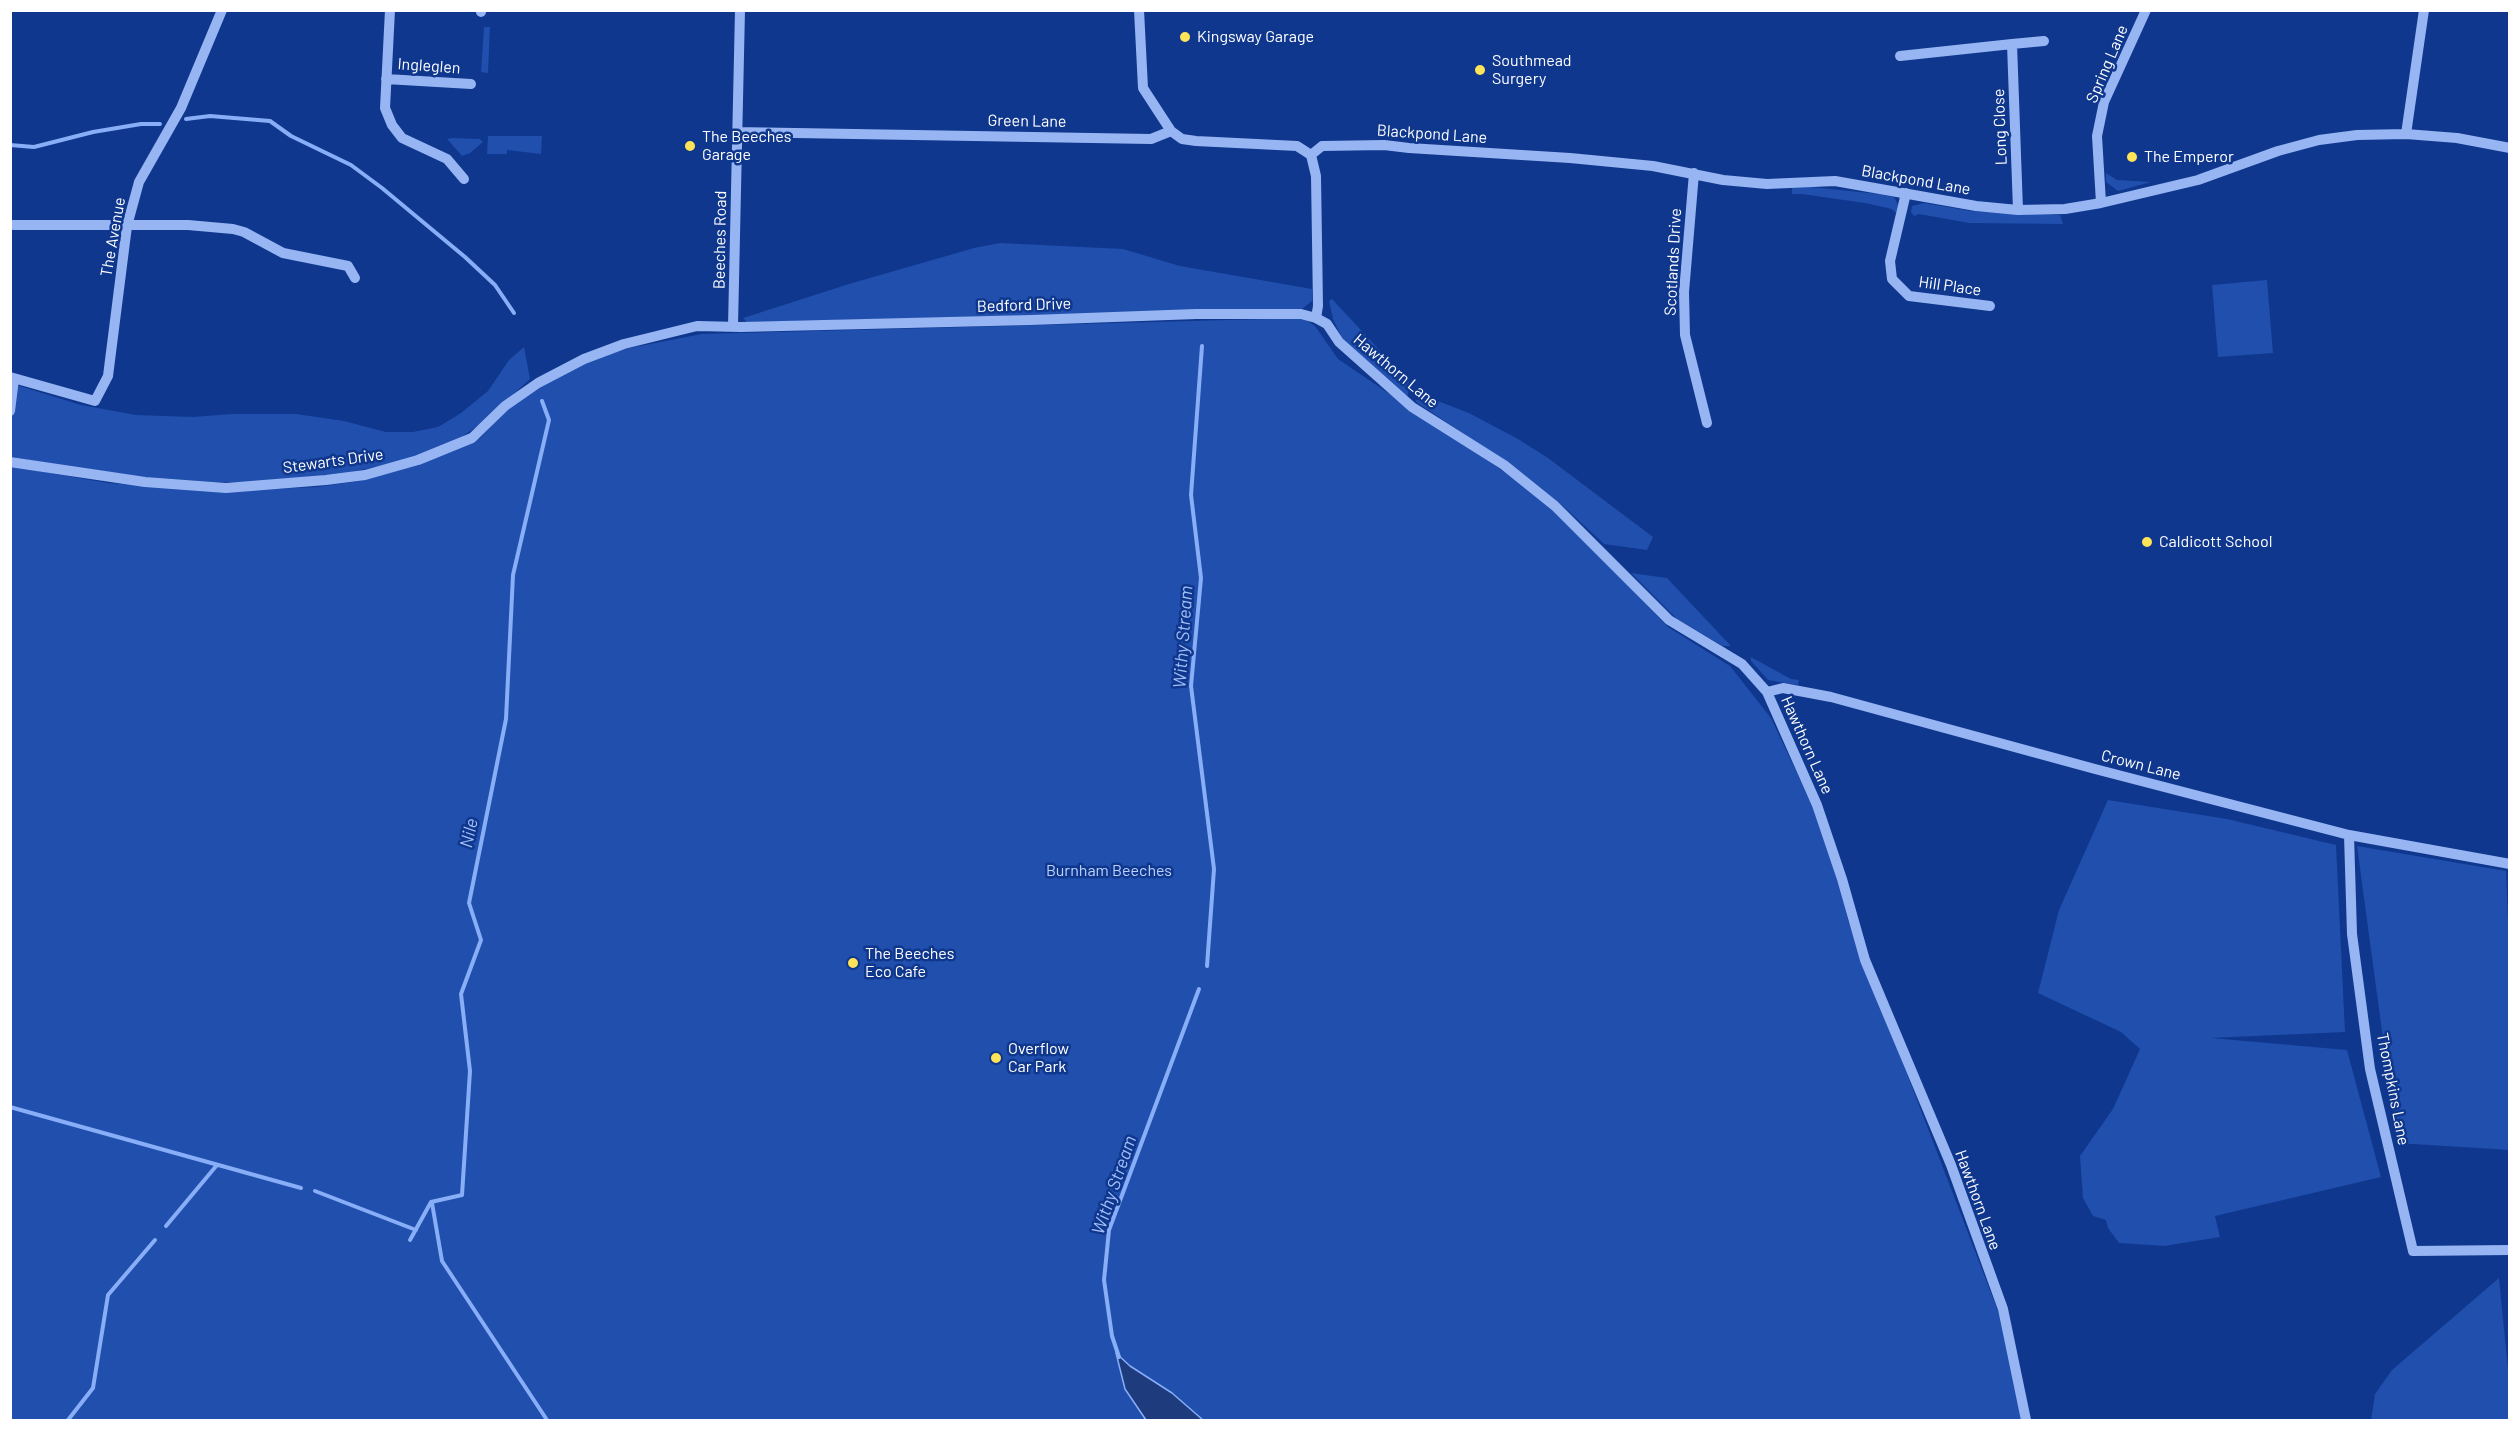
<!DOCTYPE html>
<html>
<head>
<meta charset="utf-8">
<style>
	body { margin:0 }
	#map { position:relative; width:2520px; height:1431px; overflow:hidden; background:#0f378d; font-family:Barlow,sans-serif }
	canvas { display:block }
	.frame { position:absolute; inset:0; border:12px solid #fff; pointer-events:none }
</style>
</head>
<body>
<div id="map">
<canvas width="2520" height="1431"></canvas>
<div class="frame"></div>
</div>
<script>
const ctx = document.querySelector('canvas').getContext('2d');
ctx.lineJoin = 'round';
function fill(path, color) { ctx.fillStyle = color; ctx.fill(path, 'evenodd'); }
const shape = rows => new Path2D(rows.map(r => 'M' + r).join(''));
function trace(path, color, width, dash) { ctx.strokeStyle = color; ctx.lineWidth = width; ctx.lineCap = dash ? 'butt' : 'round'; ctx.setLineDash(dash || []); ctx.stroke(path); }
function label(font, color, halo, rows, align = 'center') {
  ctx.font = font + ' Barlow,sans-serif'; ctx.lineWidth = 5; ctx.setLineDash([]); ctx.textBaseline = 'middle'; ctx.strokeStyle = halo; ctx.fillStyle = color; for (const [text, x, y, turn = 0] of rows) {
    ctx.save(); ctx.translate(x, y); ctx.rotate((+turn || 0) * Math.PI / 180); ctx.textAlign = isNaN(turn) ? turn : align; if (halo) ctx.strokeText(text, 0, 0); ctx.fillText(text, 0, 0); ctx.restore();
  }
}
fill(shape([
	[484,27,490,27,488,73,481,72],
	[488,136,542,136,541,154,507,150,507,154,487,154],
	[452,138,480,139,483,142,470,153,462,156,447,139],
	[2106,173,2117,180,2151,182,2118,191,2106,182],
	[1801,186,1879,194,1894,197,1898,205,1896,213,1892,209,1865,203,1802,194,1792,194,1792,188],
	[1924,203,1971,211,2060,215,2063,224,1969,223,1919,214,1914,216,1911,212,1912,206],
	[1000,243,1123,249,1180,266,1312,289,1312,301,1302,309,747,322,743,318,849,284,974,248],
	[2267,280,2273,353,2218,357,2212,285],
	[1332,299,1411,384,1407,397,1342,338,1333,319,1329,301],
	[1304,318,1315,326,1338,359,1519,482,1566,522,1668,627,1730,666,1771,718,1813,807,1841,889,1848,920,2006,1332,2023,1420,11,1420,10,466,108,483,225,491,317,487,359,481,410,467,480,438,511,405,538,387,591,360,630,348,701,334],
	[524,347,530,379,483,422,452,444,418,457,343,474,267,482,213,482,128,476,11,457,10,383,81,405,136,415,193,417,232,414,296,414,344,421,386,432,413,432,438,427,461,413,488,391,509,360],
	[1425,396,1469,413,1518,439,1548,458,1653,537,1647,550,1604,544,1562,505,1523,474,1415,401],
	[1631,573,1667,578,1731,646,1723,646,1677,619],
	[1751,657,1791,679,1799,680,1798,685,1768,680,1751,661],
	[2108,800,2227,819,2336,845,2345,1032,2211,1038,2347,1050,2381,1177,2215,1216,2220,1237,2164,1246,2119,1243,2108,1228,2106,1220,2093,1216,2083,1198,2080,1156,2113,1109,2140,1049,2121,1032,2038,993,2059,910],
	[2357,846,2506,871,2510,968,2509,1150,2397,1143],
	[2499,1278,2509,1379,2509,1420,2371,1420,2375,1394,2392,1370]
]), '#204fad');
const water = shape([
	[1116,1353,1130,1366,1172,1393,1203,1420,1146,1420,1125,1389,1116,1353]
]);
fill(water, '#1e3c7d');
trace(water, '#88aef7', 1.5);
trace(shape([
	[186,119,210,116,270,121,291,136,351,165,382,188,465,257,495,285,514,313],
	[10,145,34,147,93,132,141,124,160,124],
	[1202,346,1191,495,1201,578,1191,686,1214,869,1207,966],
	[10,1107,301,1188],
	[315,1191,416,1230],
	[432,1203,442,1261,547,1420],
	[166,1226,217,1165],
	[410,1240,431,1202,462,1195,470,1071,461,994,481,940,469,903,506,719,513,575,549,420,542,401],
	[1119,1357,1112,1336,1104,1280,1109,1230,1199,989],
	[68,1420,93,1388,108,1295,155,1240]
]), '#88aef7', 4);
trace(shape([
	[390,10,385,108,392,125,402,138,447,159,464,179],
	[1139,10,1143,88,1171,131],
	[481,12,481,10],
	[1900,56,2012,44],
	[386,79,471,84],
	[736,132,1151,139,1171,131,1182,139,1196,141,1297,146,1311,155],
	[2406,134,2424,10],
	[1311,155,1322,146,1384,145,1409,148,1570,158,1653,166,1723,180,1767,184,1835,181,1976,206,2018,210,2065,209,2101,203,2198,180,2278,151,2319,140,2357,135,2406,134,2457,138,2510,148],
	[1311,155,1316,176,1318,306,1316,318],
	[1694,173,1684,292,1685,335,1707,423],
	[1906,193,1890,261,1892,279,1909,296,1990,306],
	[2101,203,2097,136,2104,102,2146,10],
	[2018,210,2012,44,2044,41],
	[13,225,188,225,233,229,244,232,283,253,348,266,355,278],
	[733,326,740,10],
	[10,377,95,401,108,376,127,226,139,182,181,108,222,10],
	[10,411,14,379],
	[10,462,145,482,226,488,326,480,365,475,418,460,472,438,505,406,538,383,584,359,624,344,697,326,741,327,1031,320,1196,314,1301,314,1316,318,1327,324,1339,342,1412,407,1504,465,1555,506,1669,620,1742,664,1767,692,1817,805,1842,879,1865,960,1951,1165,2003,1309,2026,1420],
	[1767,692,1783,688,1831,697,2095,769,2349,835,2510,864],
	[2349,835,2352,934,2370,1069,2413,1251,2510,1250]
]), '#97b5f3', 10);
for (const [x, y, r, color] of [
	[1185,37,6,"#ffe359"],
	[1480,70,6,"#ffe359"],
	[690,146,6,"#ffe359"],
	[2132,157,6,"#ffe359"],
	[2147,542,6,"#ffe359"],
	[853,963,6,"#ffe359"],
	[996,1058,6,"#ffe359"]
]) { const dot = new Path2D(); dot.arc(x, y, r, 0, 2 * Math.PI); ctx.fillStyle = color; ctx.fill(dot); trace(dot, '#0f378d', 2); }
label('16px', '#fff', '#0f378d', [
	["Kingsway Garage",1197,37],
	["Southmead",1492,61],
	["Surgery",1492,79],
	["The Beeches",702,137],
	["Garage",702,155],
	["The Emperor",2144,157],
	["Caldicott School",2159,542],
	["The Beeches",865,954],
	["Eco Cafe",865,972],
	["Overflow",1008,1049],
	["Car Park",1008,1067]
], 'left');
label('16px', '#fff', '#0f378d', [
	["Spring Lane",2107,64,-67],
	["Ingleglen",429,66,4],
	["Green Lane",1027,121,1],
	["Long Close",2000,127,-92],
	["Blackpond Lane",1432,134,4],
	["Blackpond Lane",1916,180,10],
	["The Avenue",113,237,-80],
	["Beeches Road",720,240,-89],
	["Scotlands Drive",1673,262,-87],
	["Hill Place",1950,286,8],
	["Bedford Drive",1024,305,-2],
	["Hawthorn Lane",1396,371,40],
	["Stewarts Drive",333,461,-8],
	["Hawthorn Lane",1807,745,66],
	["Crown Lane",2141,765,14],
	["Thompkins Lane",2393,1089,79],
	["Hawthorn Lane",1978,1200,70]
]);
label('16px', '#bed3fe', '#0f378d', [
	["Burnham Beeches",1109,871]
]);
label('italic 18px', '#a2c0fa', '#0f378d', [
	["Withy Stream",1183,637,-86],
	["Nile",469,833,-78],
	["Withy Stream",1114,1185,-71]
]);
</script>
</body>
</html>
